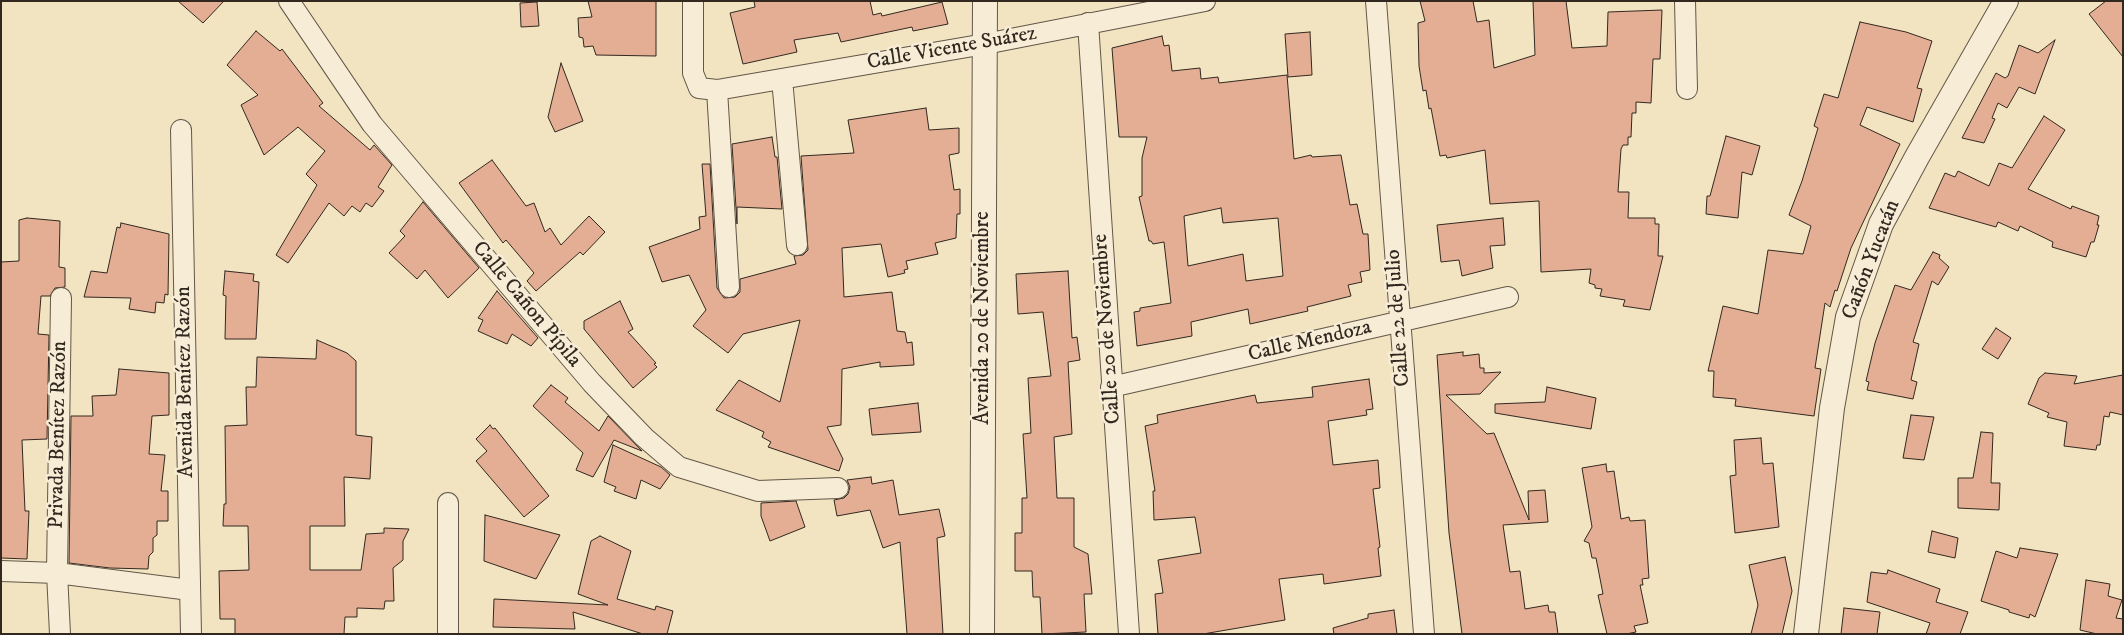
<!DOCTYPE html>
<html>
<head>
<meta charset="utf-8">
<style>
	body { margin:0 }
	#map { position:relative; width:2124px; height:635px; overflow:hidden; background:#f2e3c1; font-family:"IM FELL DW Pica",serif }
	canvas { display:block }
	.frame { position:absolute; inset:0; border:2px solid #32281f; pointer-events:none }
</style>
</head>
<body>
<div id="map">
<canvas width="2124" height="635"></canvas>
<div class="frame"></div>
</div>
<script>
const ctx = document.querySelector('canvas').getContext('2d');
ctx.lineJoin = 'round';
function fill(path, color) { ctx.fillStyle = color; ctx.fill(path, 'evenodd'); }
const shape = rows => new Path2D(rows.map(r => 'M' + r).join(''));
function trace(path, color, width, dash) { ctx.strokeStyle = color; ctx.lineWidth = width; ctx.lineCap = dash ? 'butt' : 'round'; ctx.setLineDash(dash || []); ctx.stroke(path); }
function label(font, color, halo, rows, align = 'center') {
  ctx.font = font + ' "IM FELL DW Pica",serif'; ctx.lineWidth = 5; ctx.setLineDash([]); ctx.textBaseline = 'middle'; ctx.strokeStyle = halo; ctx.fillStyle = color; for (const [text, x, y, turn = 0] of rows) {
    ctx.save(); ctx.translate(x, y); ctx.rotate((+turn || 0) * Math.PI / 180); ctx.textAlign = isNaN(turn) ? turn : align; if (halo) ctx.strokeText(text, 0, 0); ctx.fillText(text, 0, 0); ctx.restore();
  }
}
const building = shape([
	[178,1,224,1,203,23,178,1],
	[588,1,656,1,656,56,596,55,593,46,584,47,583,38,579,37,578,18,592,17,588,1],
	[754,1,870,1,873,15,881,13,882,16,942,2,948,24,913,31,912,27,841,42,838,33,794,40,797,52,743,64,730,13,755,7,754,1],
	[1420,1,1473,1,1477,22,1489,20,1494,68,1535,55,1533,1,1566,1,1572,48,1607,46,1608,12,1662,10,1660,59,1653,59,1651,103,1636,102,1636,113,1632,113,1631,137,1628,137,1628,145,1623,145,1621,149,1618,192,1629,192,1628,218,1655,218,1655,224,1659,224,1658,256,1663,256,1650,310,1623,306,1625,300,1600,296,1602,289,1595,288,1595,285,1589,283,1591,269,1541,272,1539,201,1490,204,1485,150,1447,158,1446,155,1440,156,1431,108,1429,109,1426,90,1423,91,1419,66,1418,23,1425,21,1420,1],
	[2106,1,2123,1,2123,57,2089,14,2106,1],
	[537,2,539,26,521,27,520,3,537,2],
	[1860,22,1906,32,1932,41,1917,88,1922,89,1913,122,1867,107,1860,125,1900,144,1851,248,1837,291,1835,290,1830,307,1825,303,1815,368,1821,369,1814,416,1735,406,1736,399,1713,397,1714,371,1708,371,1723,306,1758,314,1768,250,1803,254,1811,226,1789,215,1802,181,1818,128,1814,126,1824,94,1838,98,1860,22],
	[256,31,280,51,282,49,323,103,319,106,370,150,374,145,392,165,378,187,384,191,372,207,366,203,360,212,352,206,344,216,329,203,288,263,276,255,317,185,306,174,325,151,298,127,264,155,241,105,258,95,227,65,256,31],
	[1310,32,1312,75,1288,77,1285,34,1310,32],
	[1162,36,1164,46,1169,45,1172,71,1200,68,1201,79,1218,77,1219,83,1287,75,1294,159,1311,155,1312,157,1341,155,1350,205,1357,204,1363,234,1368,234,1370,270,1360,272,1362,282,1348,285,1351,296,1307,307,1308,311,1250,324,1248,309,1191,322,1192,336,1137,346,1134,312,1140,311,1140,308,1171,303,1164,242,1153,244,1151,241,1149,241,1139,197,1142,196,1142,158,1147,137,1119,137,1112,48,1162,36],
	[1221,208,1223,223,1278,218,1283,276,1246,281,1243,254,1188,266,1184,216,1221,208],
	[2055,40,2035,94,2019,87,2007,108,1998,103,1992,118,1995,119,1984,143,1962,138,1996,73,2005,78,2008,76,2019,45,2038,53,2055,40],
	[561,63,583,121,555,132,548,117,561,63],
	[926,108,929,130,959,128,959,153,949,155,954,190,960,189,960,214,957,214,956,238,935,243,938,254,906,261,908,269,904,270,905,273,888,277,881,244,842,248,844,297,892,292,897,331,905,332,907,343,912,342,914,365,880,367,880,362,842,369,841,425,827,427,843,459,839,471,768,447,771,442,762,437,764,432,716,410,739,380,780,402,800,320,743,334,728,353,693,326,706,310,689,275,662,282,649,247,700,229,699,217,706,216,702,164,710,164,717,288,724,298,735,297,740,292,740,279,796,264,794,256,803,255,808,250,801,156,854,153,848,120,926,108],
	[2044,116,2065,130,2028,189,2071,209,2072,206,2099,216,2097,225,2099,225,2094,242,2091,242,2086,257,2052,247,2053,242,2020,226,2018,231,1998,222,1996,227,1929,208,1945,173,1955,177,1958,171,1989,186,1999,163,2012,168,2044,116],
	[1726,136,1760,146,1752,175,1742,172,1738,218,1706,214,1707,196,1710,196,1726,136],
	[772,137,775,157,777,157,782,209,737,207,737,224,732,144,772,137],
	[492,160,526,206,534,203,545,232,550,228,561,245,589,216,605,232,583,255,580,252,536,291,527,281,534,273,506,240,503,243,459,183,492,160],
	[423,202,479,268,448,298,425,270,417,279,389,253,405,236,400,231,423,202],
	[27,218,60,221,59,267,65,268,65,287,55,288,50,296,41,296,38,334,49,335,47,439,22,440,25,511,29,511,27,559,1,558,1,262,19,261,19,220,27,218],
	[1503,218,1505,245,1490,246,1493,268,1462,276,1459,260,1441,262,1437,225,1503,218],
	[121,223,169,234,168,295,165,294,164,303,156,302,155,313,129,309,131,298,84,297,91,271,107,273,117,227,120,228,121,223],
	[1933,252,1940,255,1939,258,1949,267,1938,285,1932,281,1913,342,1919,344,1911,380,1917,382,1913,399,1867,390,1869,382,1866,381,1875,343,1895,285,1911,290,1933,252],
	[225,271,254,274,253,281,259,282,256,339,225,339,226,296,223,295,225,271],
	[1068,271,1072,338,1077,337,1080,360,1068,362,1072,434,1054,437,1057,498,1074,498,1074,547,1088,554,1092,594,1084,594,1086,632,1042,634,1040,597,1033,597,1032,571,1015,571,1015,533,1022,533,1022,498,1027,498,1023,434,1031,433,1028,378,1051,376,1043,312,1018,314,1016,274,1068,271],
	[497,291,538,338,531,346,512,334,507,344,478,331,483,320,478,318,497,291],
	[620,301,633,329,628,332,656,363,654,364,657,367,633,388,584,329,584,321,620,301],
	[1996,328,2011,338,1998,359,1982,349,1996,328],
	[317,340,347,353,356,361,356,435,372,437,370,479,344,477,345,526,310,526,310,570,361,570,366,534,384,533,384,528,409,529,403,541,403,560,393,568,394,601,385,601,384,609,357,608,357,617,345,617,344,634,235,634,235,619,220,619,219,571,249,570,248,526,223,526,224,504,226,504,225,426,247,425,246,387,256,387,257,357,316,359,317,340],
	[1463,352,1463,356,1479,354,1480,368,1484,368,1484,373,1501,372,1480,394,1446,395,1487,434,1494,433,1529,520,1528,491,1545,490,1548,522,1503,525,1510,572,1520,571,1525,609,1548,605,1549,612,1555,612,1558,634,1462,634,1449,533,1437,355,1463,352],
	[119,369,169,373,169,415,152,416,149,454,165,455,161,491,168,491,168,521,157,521,157,535,153,538,153,552,149,556,148,569,110,568,69,563,71,416,93,416,92,396,116,395,119,369],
	[2045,373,2077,376,2074,384,2123,375,2123,415,2110,412,2109,417,2104,416,2100,445,2097,445,2096,450,2064,446,2067,422,2047,417,2049,413,2028,404,2039,378,2045,373],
	[1369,379,1373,409,1366,410,1367,415,1328,421,1333,465,1378,460,1380,488,1373,489,1380,547,1378,548,1381,576,1324,584,1323,574,1279,579,1285,620,1203,634,1158,634,1155,594,1163,593,1158,560,1201,553,1195,517,1154,520,1153,491,1155,491,1145,426,1158,423,1157,415,1190,408,1255,395,1257,403,1313,397,1312,387,1369,379],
	[551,385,568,398,565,402,599,431,608,416,642,451,614,440,593,477,576,470,583,453,533,406,551,385],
	[1547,387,1596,398,1591,429,1495,413,1495,404,1545,402,1547,387],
	[918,403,921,432,872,435,869,409,918,403],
	[1911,415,1934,417,1924,460,1903,458,1911,415],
	[490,425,493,429,495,428,549,496,524,517,476,461,487,451,476,439,490,425],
	[1981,432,1993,433,1991,483,2000,483,1999,510,1958,508,1958,478,1973,478,1981,432],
	[1761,438,1763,464,1773,463,1779,527,1735,533,1730,476,1736,475,1734,440,1761,438],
	[613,445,661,467,670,475,660,489,641,480,636,499,614,491,616,487,604,482,613,445],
	[1606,464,1607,472,1614,471,1621,519,1629,517,1630,521,1645,520,1649,578,1642,579,1643,585,1640,585,1648,623,1634,626,1636,632,1626,634,1607,634,1598,595,1603,594,1596,558,1592,558,1589,543,1584,541,1592,527,1582,468,1606,464],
	[871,477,872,484,893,480,899,515,939,509,945,536,937,538,943,634,907,634,900,542,883,548,870,510,837,516,834,500,844,498,848,494,850,487,847,480,871,477],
	[796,501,805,527,770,541,761,516,761,503,796,501],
	[485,515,560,535,536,579,484,561,485,515],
	[1932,531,1958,538,1955,558,1928,552,1932,531],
	[600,536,631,551,617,599,655,610,656,606,673,611,667,634,643,634,573,612,575,629,493,627,494,599,608,605,578,594,591,541,600,536],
	[2020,548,2058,554,2035,617,2030,614,2029,618,2009,612,2009,610,1981,601,1996,551,2017,558,2020,548],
	[1785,557,1792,591,1782,634,1751,634,1758,605,1749,565,1785,557],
	[1888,570,1940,589,1936,602,1968,612,1960,634,1926,634,1930,623,1867,602,1871,572,1887,574,1888,570],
	[2086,580,2110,584,2108,596,2122,600,2116,618,2123,619,2123,634,2097,634,2080,630,2086,580],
	[1844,608,1880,612,1877,634,1841,634,1844,608],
	[1394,610,1397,634,1334,634,1333,628,1368,618,1368,614,1394,610]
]);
fill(building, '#e3ae94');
trace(building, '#32281f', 1);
const minor = shape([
	[289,1,372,124,592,383,644,437,679,467,758,491,838,488],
	[693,1,693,73,699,88,717,90,985,44,1205,1],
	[1376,1,1424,634],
	[1685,1,1687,89],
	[1088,23,1129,634],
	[782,79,797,245],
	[717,90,729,287],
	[181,130,191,634],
	[1111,387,1508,297],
	[448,503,448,634],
	[1,571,57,573,190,590],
	[60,634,57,573,61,298]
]);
const tertiary = shape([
	[982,634,985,1],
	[1806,634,1832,408,1848,317,1881,224,1917,157,2006,1]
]);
trace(minor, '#625748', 22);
trace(tertiary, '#625748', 26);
trace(minor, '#f7edd7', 20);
trace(tertiary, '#f7edd7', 24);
label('21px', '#32281f', '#f7edd7', [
	["Calle Vicente Suárez",952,49,-10],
	["Cañón Yucatán",1872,260,-69],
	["Calle Cañon Pípila",526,305,50],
	["Avenida 20 de Noviembre",984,318,-90],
	["Calle 22 de Julio",1399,318,-94],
	["Calle 20 de Noviembre",1108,329,-94],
	["Calle Mendoza",1310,342,-13],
	["Avenida Benítez Razón",186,382,-91],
	["Privada Benítez Razón",59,435,-89]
]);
</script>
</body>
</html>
